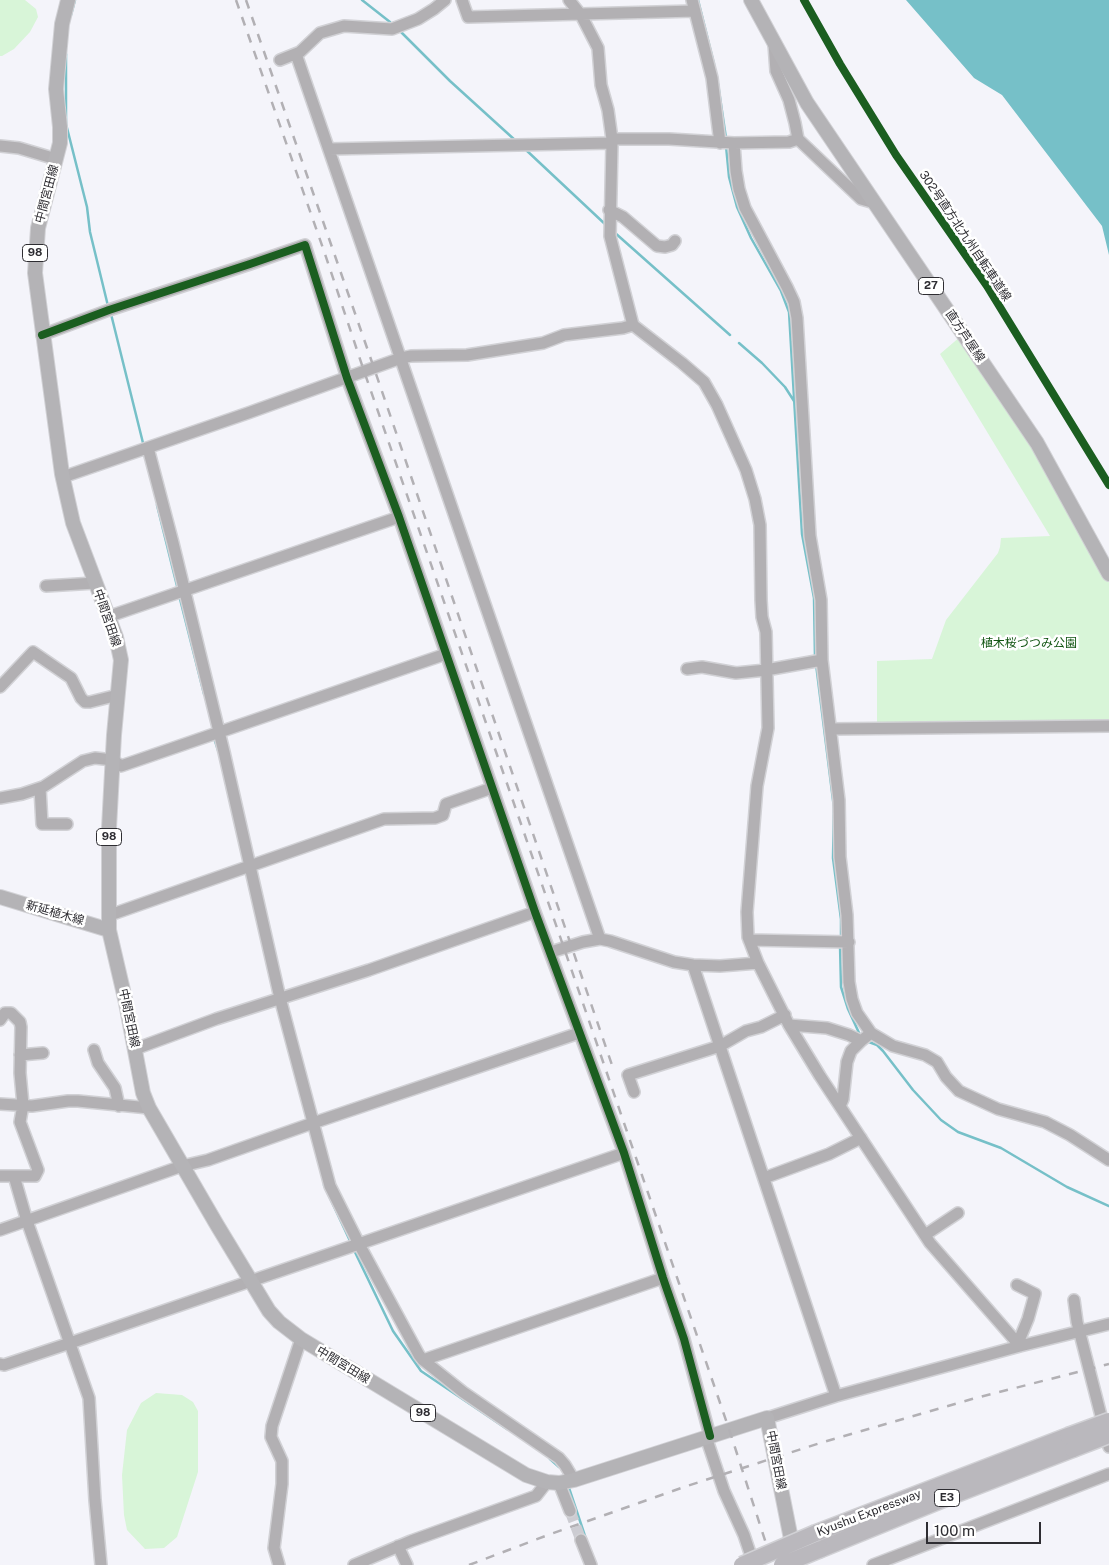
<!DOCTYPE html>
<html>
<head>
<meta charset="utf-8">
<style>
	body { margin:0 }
	#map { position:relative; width:1109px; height:1565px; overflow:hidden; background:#f4f4fa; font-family:"Public Sans",sans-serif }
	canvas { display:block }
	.scale { position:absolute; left:926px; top:1522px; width:115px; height:22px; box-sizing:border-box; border:2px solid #2e2d32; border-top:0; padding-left:6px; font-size:15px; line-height:18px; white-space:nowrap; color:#2e2d32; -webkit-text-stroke:4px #fff; paint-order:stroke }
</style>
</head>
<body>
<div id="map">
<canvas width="1109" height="1565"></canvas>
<div class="scale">100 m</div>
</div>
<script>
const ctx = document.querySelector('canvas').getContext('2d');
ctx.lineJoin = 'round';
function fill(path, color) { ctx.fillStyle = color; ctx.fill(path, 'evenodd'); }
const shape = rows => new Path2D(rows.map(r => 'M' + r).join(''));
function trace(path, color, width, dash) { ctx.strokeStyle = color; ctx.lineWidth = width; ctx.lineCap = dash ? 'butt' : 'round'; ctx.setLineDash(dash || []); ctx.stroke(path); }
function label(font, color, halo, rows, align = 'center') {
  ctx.font = font + ' "Public Sans","Noto Sans JP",sans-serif'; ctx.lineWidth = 5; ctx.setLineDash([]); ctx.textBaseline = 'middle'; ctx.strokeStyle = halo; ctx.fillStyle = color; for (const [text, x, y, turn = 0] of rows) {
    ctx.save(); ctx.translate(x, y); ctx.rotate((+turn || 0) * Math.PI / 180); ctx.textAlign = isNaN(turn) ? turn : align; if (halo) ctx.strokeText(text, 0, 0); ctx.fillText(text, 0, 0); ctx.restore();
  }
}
fill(shape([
	[0,0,25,0,36,9,38,17,30,32,14,49,2,56,0,56],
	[961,336,1031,441,1109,581,1109,722,877,724,877,661,932,659,946,620,998,553,1000,547,1001,538,1050,536,940,354],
	[156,1393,182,1395,193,1402,198,1411,198,1472,177,1537,164,1548,145,1549,127,1530,124,1515,122,1475,127,1430,141,1403]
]), '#d8f5d8');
fill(shape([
	[906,0,1109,0,1109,255,1102,226,1002,95,974,78]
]), '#76c0c8');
trace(shape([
	[362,0,390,22],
	[698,0,714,64],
	[71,15,75,0],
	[399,30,450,81,516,141],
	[66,54,66,124,87,207,90,232,108,306],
	[718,84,726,138],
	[726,146,729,177,737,207,751,238,781,291,789,312,802,534,814,598,815,658],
	[525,149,606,225],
	[614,232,730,335],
	[111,314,144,447],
	[739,343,762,363,785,387,794,401],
	[157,505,178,590],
	[179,595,204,694],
	[816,664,834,808,833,858,841,919,841,939],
	[214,738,218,750],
	[840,945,841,987,848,1009,860,1035],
	[866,1041,877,1045,883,1051,913,1090,941,1120,958,1132,1001,1148,1067,1187,1109,1206],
	[324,1185,351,1243],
	[353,1248,393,1331,421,1371,507,1429],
	[550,1459,559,1467],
	[568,1485,586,1539]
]), '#76c0c8', 2.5);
trace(shape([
	[570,1511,581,1540]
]), '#ccccd2', 11, [11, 5.5]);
const minor = shape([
	[462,0,468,17,695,11],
	[569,0,581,15,598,48,601,85,608,110,612,139],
	[692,0,712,78,720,143],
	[774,44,776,71,789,100,795,123,798,139,861,199,875,203],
	[296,54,600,939],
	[280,60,300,52,320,33,344,26,392,29,418,19,434,9,445,0],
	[612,143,610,236,633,325,682,363,704,382,717,405,746,470,755,499,760,525,761,600,762,617,766,632,768,728,757,786,747,912,748,937,758,963,789,1025,820,1076,930,1243,1020,1346],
	[734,143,736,171,739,189,745,208,787,287,794,302,797,318,810,536,821,600,822,660,839,800,840,857,847,915,849,982,852,999,857,1013,871,1033],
	[0,146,19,148,56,159],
	[329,149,612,143,612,139,669,139,734,143,789,142,798,139],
	[609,210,623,217,657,246,665,247,672,245,675,241],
	[42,335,109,310,250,264,305,245,347,378,399,517,535,912,624,1153,663,1278,684,1339,710,1436],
	[148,448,173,543,224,752,280,998,330,1186,359,1244,419,1355,423,1360,463,1392,559,1458,565,1465,574,1480],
	[63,477,248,413,401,358,411,356,467,355,543,343,564,335,623,328,633,325],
	[46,586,95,583],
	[107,617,399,517],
	[687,669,702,667,736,673,766,670,822,660],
	[0,687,33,652,71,678,81,698,85,702,90,702,118,695],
	[831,729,1109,726],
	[40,788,42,824,67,824],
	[0,798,22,794,43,787,83,761,95,758,113,760,121,766,446,654],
	[110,915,384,819,435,818,443,815,446,804,492,788],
	[749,940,849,942],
	[551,952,583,942,600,939,610,941,674,962,693,965,720,966,758,963],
	[693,965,836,1396],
	[0,1020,5,1013,11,1013,20,1022,21,1027,20,1073,23,1105,20,1122,38,1170,35,1176,14,1176],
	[789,1025,827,1028,849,1035,861,1041,871,1033,893,1046,925,1055,937,1062,946,1077,959,1091,998,1109,1045,1122,1070,1135,1109,1160],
	[135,1049,216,1019,369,970,535,912],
	[94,1050,98,1063,115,1088,119,1106],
	[20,1055,43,1053],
	[634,1092,628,1075,720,1046,746,1031,761,1027,785,1015],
	[0,1104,32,1106,68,1101,78,1101,149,1108],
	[840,1106,843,1099,847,1062,851,1051,861,1041],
	[0,1176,14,1176,27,1221,89,1398,95,1500,101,1565],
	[764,1178,829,1154,861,1138],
	[0,1230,182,1166,208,1160,313,1123,579,1033],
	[925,1235,958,1213],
	[1017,1285,1035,1294,1028,1319,1018,1343],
	[1074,1300,1077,1322,1109,1447],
	[423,1360,663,1278],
	[0,1364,4,1365,70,1343,624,1153],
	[767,1418,836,1396,1020,1346,1109,1324],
	[706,1437,724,1491,744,1535,754,1565],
	[559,1483,570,1511],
	[581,1540,591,1565],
	[398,1546,407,1565],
	[279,1565,274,1548,282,1484,282,1461,271,1437,272,1426,301,1339],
	[354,1565,411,1541,536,1496,547,1482],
	[873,1565,1109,1474]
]);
const major = shape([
	[68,0,62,24,56,89,60,127,60,143,38,228,35,273,62,474,73,523,116,637,121,660,114,735,109,828,109,930,126,1003,143,1093,149,1108,217,1225,269,1311,279,1322,301,1339,526,1475,547,1482,559,1483,574,1480,767,1418,794,1554],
	[751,0,807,103,1037,443,1109,574],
	[0,897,109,930]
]);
const highway = shape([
	[816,1533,1068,1436],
	[821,1549,946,1498,1073,1449]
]);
trace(minor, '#d1d1d5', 14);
trace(major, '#d1d1d5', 16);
trace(highway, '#d1d1d5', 19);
trace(minor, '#b2b0b3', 11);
trace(major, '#b4b3b6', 14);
trace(highway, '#bab8bd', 16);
trace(shape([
	[236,0,324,251,364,371,564,948,729,1429,773,1565],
	[246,0,374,368,614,1071],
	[469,1565,548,1535,687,1486,820,1443,972,1399,1109,1364]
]), '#b2b0b4', 2.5, [9, 9]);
const highwayBridge = shape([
	[1068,1436,1109,1421],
	[1073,1449,1109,1435],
	[742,1565,816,1533],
	[782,1565,821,1549]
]);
trace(highwayBridge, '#d1d1d5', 19, []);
trace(highwayBridge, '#bab8bd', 16);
trace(shape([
	[804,0,840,64,896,155,987,286,1109,485],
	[42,335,109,310,250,264,305,245,347,378,399,517,535,912,624,1153,663,1278,684,1339,710,1436]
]), '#1b5e20', 8);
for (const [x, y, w] of [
	[35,253,25],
	[931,286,25],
	[109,837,25],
	[423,1413,25],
	[947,1498,25]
]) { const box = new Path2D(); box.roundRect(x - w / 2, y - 8.5, w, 17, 4); ctx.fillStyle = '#fff'; ctx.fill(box); trace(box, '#2e2d32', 1); }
label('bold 11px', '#2e2d32', null, [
	["98",35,253],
	["27",931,286],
	["98",109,837],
	["98",423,1413],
	["E3",947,1498]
]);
label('12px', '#2e2d32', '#fff', [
	["中間宮田線",47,194,-75],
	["302号直方北九州自転車道線",965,236,56],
	["直方芦屋線",965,336,56],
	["中間宮田線",107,618,71],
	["新延植木線",55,913,16],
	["中間宮田線",129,1018,78],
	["中間宮田線",343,1365,31],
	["中間宮田線",776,1460,79],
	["Kyushu Expressway",869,1513,-21]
]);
label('12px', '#115512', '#fff', [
	["植木桜づつみ公園",1029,643]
]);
</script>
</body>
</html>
